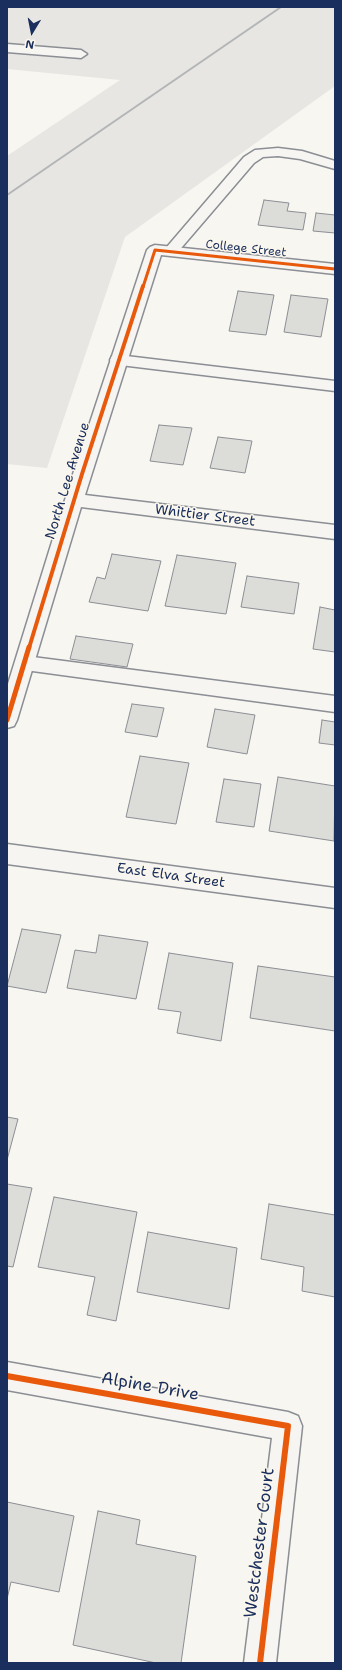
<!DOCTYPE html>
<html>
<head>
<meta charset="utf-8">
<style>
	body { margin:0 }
	#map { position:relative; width:342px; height:1670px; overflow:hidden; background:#f8f6f0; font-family:"Shantell Sans",sans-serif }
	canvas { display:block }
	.frame { position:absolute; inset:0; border:8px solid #1b2f5e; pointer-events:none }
	.north { position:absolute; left:12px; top:12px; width:40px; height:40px; -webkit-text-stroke:3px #fbf7ec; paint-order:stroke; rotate:190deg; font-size:11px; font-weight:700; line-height:16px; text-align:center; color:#1b2f5e }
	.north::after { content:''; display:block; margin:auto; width:14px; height:18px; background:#1b2f5e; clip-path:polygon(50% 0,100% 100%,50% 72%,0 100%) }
</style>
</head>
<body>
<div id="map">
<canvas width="342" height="1670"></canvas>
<div class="frame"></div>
<div class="north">N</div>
</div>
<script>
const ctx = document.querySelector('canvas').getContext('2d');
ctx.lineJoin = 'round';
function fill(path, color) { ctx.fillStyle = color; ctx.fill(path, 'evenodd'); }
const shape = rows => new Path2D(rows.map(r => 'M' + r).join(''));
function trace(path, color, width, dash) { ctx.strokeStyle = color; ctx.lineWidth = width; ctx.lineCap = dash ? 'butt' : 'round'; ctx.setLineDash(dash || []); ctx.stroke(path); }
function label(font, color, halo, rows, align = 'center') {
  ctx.font = font + ' "Shantell Sans",sans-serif'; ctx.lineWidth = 3; ctx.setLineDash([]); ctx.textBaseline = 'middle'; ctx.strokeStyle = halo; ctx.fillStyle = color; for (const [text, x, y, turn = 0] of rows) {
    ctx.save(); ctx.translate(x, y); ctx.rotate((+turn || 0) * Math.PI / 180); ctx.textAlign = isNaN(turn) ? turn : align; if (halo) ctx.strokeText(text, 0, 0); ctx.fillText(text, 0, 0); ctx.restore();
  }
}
fill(shape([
	[7,7,335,7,335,86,125,237,47,468,7,464,7,156,120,80,7,69]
]), '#e7e6e2');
const building = shape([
	[264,200,289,203,287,211,306,213,303,230,258,225,264,200],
	[316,213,335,215,335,233,313,231,316,213],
	[238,291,274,295,266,335,229,331,238,291],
	[291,295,328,299,321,337,284,332,291,295],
	[159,425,192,428,183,465,150,461,159,425],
	[218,437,252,441,245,473,210,468,218,437],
	[112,554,161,561,148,611,89,602,97,577,105,579,112,554],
	[177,555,236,563,226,614,165,606,177,555],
	[247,576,299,583,294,614,241,607,247,576],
	[320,607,335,610,335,652,313,649,320,607],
	[76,636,133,644,127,667,70,659,76,636],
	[132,704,164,708,157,737,125,732,132,704],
	[215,709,255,715,247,754,207,747,215,709],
	[322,720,335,722,335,745,319,743,322,720],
	[140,756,189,763,176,824,126,817,140,756],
	[278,777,335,786,334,841,269,831,278,777],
	[224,779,261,784,254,827,216,822,224,779],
	[22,929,61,935,46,993,7,986,22,929],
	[99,935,148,942,136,999,67,988,75,950,96,953,99,935],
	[169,953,233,963,221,1041,177,1033,181,1012,158,1009,169,953],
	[258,966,335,977,335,1031,250,1018,258,966],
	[7,1117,18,1119,7,1160,7,1117],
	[7,1184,32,1188,13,1267,7,1266,7,1184],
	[54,1197,137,1212,116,1321,87,1315,95,1277,38,1267,54,1197],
	[269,1204,335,1215,335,1297,302,1291,304,1267,261,1259,269,1204],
	[148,1232,237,1248,229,1309,137,1292,148,1232],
	[7,1502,74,1516,59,1592,11,1582,7,1599,7,1502],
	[98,1511,140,1520,136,1544,196,1556,181,1663,156,1663,73,1645,98,1511]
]);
fill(building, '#dcdcd9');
trace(building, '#8b8e94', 1);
const service = shape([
	[7,44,81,50,87,54,81,58,7,52,7,44],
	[278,148,302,151,335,161,335,169,300,159,278,156,263,157,254,163,176,254,166,254,164,251,166,248,244,157,255,150,278,148],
	[118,355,335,381,335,391,112,364,110,360,112,356,118,355],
	[25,656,335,696,335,712,25,670,18,668,15,663,18,658,25,656]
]);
const minor = shape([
	[155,245,335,264,335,274,161,255,85,495,335,525,335,539,81,507,17,720,14,726,7,728,7,687,73,474,147,250,150,247,155,245],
	[7,1362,288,1412,298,1416,302,1426,276,1663,244,1663,272,1438,7,1390,7,1362]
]);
const tertiary = shape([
	[7,844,335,888,335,908,7,864,7,844]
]);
trace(service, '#8b8e94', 3);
trace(minor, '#8b8e94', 3);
trace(tertiary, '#8b8e94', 3);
fill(service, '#f6f5f1');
fill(minor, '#f6f5f1');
fill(tertiary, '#f6f5f1');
trace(shape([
	[7,195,281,7]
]), '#b3b5b7', 2);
trace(shape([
	[143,287,155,250,335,269]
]), '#e8590c', 3);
trace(shape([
	[29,648,82,474,143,286]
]), '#e8590c', 4);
trace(shape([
	[7,720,29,647]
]), '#e8590c', 5);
trace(shape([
	[7,1376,288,1426,260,1663]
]), '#e8590c', 6);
label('12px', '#1b2f5e', '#fbf7ec', [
	["College Street",246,249,6]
]);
label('14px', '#1b2f5e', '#fbf7ec', [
	["North Lee Avenue",68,481,-73],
	["Whittier Street",205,516,7],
	["East Elva Street",171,876,8]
]);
label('17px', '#1b2f5e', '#fbf7ec', [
	["Alpine Drive",150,1387,10],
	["Westchester Court",260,1543,-83]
]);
</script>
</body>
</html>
